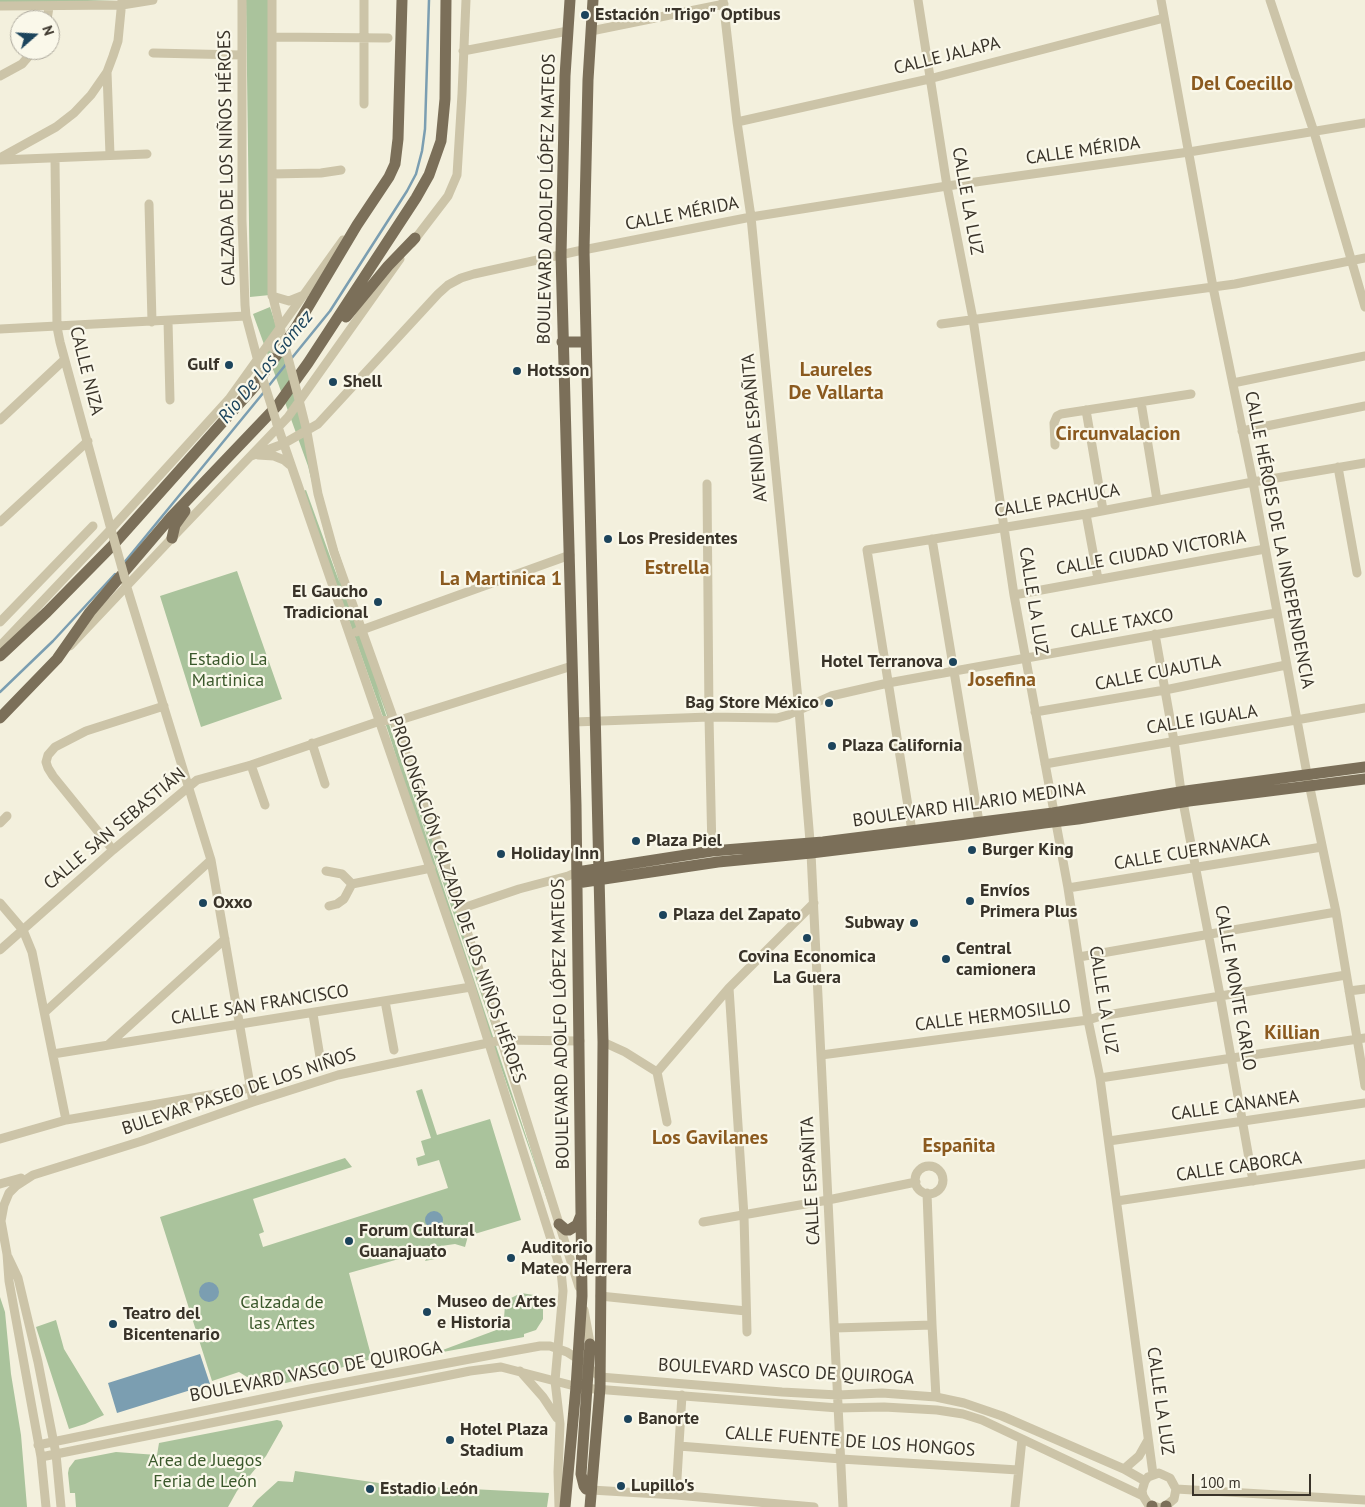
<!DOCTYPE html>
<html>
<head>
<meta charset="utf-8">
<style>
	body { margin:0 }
	#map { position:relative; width:1365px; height:1507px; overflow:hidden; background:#f3f0dd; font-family:"PT Sans",sans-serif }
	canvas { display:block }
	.north { position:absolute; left:10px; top:10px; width:50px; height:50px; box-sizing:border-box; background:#faf8ea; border:1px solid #ada99d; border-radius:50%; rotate:71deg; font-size:14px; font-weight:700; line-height:20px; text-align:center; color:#393329 }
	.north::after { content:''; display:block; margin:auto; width:18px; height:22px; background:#1c445c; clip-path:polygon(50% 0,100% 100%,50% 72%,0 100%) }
	.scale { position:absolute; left:1192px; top:1474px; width:119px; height:22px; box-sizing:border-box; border:2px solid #393329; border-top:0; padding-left:6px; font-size:15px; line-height:18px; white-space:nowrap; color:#393329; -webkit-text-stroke:4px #faf8ea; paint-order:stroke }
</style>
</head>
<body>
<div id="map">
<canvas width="1365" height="1507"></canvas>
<div class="north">N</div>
<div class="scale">100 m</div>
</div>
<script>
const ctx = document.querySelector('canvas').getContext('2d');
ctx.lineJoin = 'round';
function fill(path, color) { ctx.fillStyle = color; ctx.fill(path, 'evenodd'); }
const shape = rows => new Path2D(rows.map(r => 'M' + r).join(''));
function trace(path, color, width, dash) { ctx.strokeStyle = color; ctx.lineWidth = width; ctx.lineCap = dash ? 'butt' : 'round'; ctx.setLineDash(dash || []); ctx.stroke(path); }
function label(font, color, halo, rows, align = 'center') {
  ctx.font = font + ' "PT Sans",sans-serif'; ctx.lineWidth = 4.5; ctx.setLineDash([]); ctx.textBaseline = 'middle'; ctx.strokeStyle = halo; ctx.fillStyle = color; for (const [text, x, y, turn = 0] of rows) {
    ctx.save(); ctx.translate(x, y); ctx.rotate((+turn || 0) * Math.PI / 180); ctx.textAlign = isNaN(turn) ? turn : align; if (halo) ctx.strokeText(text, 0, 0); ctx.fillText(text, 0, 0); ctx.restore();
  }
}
fill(shape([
	[0,0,117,0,0,4],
	[246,0,269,0,270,295,250,297],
	[270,307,283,347,334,539,430,822,549,1205,431,868,388,731,303,491,306,490,340,584,325,535,308,466,253,314],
	[377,688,406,768,417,807,505,1064,538,1172],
	[237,571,282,699,201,727,160,596],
	[422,1089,437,1135,490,1119,521,1220,468,1236,465,1247,455,1244,441,1246,435,1259,425,1261,431,1250,349,1273,372,1359,286,1383,247,1377,239,1372,212,1381,160,1217,345,1158,352,1167,253,1199,264,1232,259,1234,263,1247,448,1188,439,1160,418,1166,416,1158,425,1155,421,1141,431,1138,416,1091],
	[521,1293,534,1295,543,1305,543,1319,536,1330,524,1334,524,1337,432,1354,507,1326,504,1318,505,1305,509,1299],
	[0,1297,5,1312,11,1374,21,1435,27,1507,0,1507],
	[56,1320,64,1349,104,1415,85,1424,69,1429,36,1327],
	[277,1420,281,1421,283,1426,266,1456,237,1491,228,1507,76,1507,75,1493,70,1493,68,1473,69,1468,75,1460,116,1452,157,1455,159,1443],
	[295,1471,393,1485,549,1493,547,1507,252,1507,257,1500,278,1481,293,1482]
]), '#aac39c');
fill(shape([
	'425 1220a9 9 0 1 1 18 0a9 9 0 1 1-18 0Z',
	'199 1292a10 10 0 1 1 20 0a10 10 0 1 1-20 0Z',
	[200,1354,210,1384,117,1413,108,1383]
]), '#7b9eb1');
trace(shape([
	[291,359,330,311,407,191,416,174,422,151,425,129,429,0],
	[267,388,287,363],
	[123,564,264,392],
	[0,692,53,641,115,574]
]), '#7b9eb1', 2.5);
trace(shape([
	[242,0,242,220,245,305,246,316,259,365],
	[272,0,272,293,281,331],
	[723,0,737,122,751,217,799,710,811,853,843,1507],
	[918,0,947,186,973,319,1014,595,1068,888,1088,1020,1100,1078,1153,1474],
	[1161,0,1213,287,1253,482,1307,774,1336,912,1365,1086],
	[1270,0,1314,132,1365,307],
	[0,6,122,5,153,0],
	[47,20,49,7],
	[591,31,724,4],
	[272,37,388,38],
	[463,51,568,31],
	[153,53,241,55],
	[107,72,110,155],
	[0,76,22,64,34,50],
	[364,104,364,0],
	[737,122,929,79,1164,18],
	[0,158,56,127,74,113,91,95,107,72,113,56,118,41,122,0],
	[55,159,57,327,60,342,112,533],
	[0,160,147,154],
	[272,174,321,173,341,170],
	[149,204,152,322],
	[412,243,448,196,457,175,462,94,466,0],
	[272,296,289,301,304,295],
	[168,321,170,400],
	[941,324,1235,284,1365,258],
	[0,329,246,316],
	[1233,383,1365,356],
	[297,392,307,432,318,494,334,552,450,877,579,1287],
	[1141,402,1157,500],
	[1086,410,1103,510],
	[0,420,64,360],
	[277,424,471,987,561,1271,563,1291,555,1381,560,1424,558,1472,559,1507],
	[1242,431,1365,406],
	[1055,445,1054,423,1057,416,1061,414,1191,394],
	[258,455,274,456,284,460,290,465],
	[251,456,283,444,318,424,438,294,448,285,461,278,474,274,578,251,751,217,947,186,1189,152,1365,123],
	[1338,467,1357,573],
	[707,484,709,717,712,851],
	[1086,514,1098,579],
	[0,522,88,441],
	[932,539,979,822],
	[125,581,211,860,253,1102],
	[1014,595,1265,549],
	[0,622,93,526],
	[356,632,570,555],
	[1155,634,1174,741,1181,791],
	[0,646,111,529,229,399,343,240],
	[70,646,172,538,288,417,400,259],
	[1035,712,1165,690,1286,665],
	[574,722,709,717,777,718,788,715,831,696,888,683,1276,613],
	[312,743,325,784],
	[1045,764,1365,708],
	[251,765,265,805],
	[1183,802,1220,995,1253,1181],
	[0,823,7,816],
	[912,831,867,550,1086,514,1253,482,1365,463],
	[113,850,53,776,48,768,46,762,48,755,55,747,86,731,164,706],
	[326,871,342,874,352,884],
	[352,884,431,868],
	[1068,888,1322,847],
	[0,903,23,930,32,952,66,1120],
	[329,906,337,904,344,899,352,884],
	[460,909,519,889,568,876,577,872],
	[0,950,113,850,197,780,251,765,380,721,403,719,572,666],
	[1079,957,1336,912],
	[729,988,744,1216,747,1332],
	[1349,991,1365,989],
	[385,1001,394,1050],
	[45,1012,211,860],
	[313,1014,320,1057],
	[603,1042,625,1052,657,1072],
	[109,1044,225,939],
	[53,1054,471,987],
	[821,1055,1088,1020,1101,1016,1346,975],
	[657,1072,729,988,814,903],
	[657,1072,667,1122],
	[1100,1078,1365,1038],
	[0,1139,66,1120,250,1088],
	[1109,1141,1365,1103],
	'915 1180a14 14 0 1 1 28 0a14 14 0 1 1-28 0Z',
	[0,1184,21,1178],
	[927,1193,932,1325,936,1397],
	[1117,1201,1365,1164],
	[703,1222,828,1200,916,1182],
	[8,1257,18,1278,38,1362,56,1454,61,1507],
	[600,1296,746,1311],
	[584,1310,591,1348],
	[835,1328,932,1325],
	[520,1371,543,1397,557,1418],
	[38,1445,310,1389,507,1352,540,1346,550,1346,567,1352,578,1359,600,1377,782,1392,838,1395,882,1393,936,1397,964,1403,1002,1416,1124,1469,1145,1481],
	[679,1446,841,1459,1018,1470],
	[41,1457,470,1371,501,1367,582,1388,838,1408,884,1407,937,1410,963,1414,982,1420,1143,1496],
	[1124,1469,1139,1456,1148,1440],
	[1176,1489,1365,1500],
	[591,1490,676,1495,814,1507],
	[676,1495,682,1395],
	[46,1507,41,1457,9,1281,7,1254,1,1221,4,1205,9,1193,16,1186,33,1175,142,1141,253,1102,338,1075,502,1040,580,1041],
	[1015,1507,1022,1439],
	[1157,1507,1148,1504,1143,1496,1142,1491,1145,1481,1148,1477,1159,1473,1170,1478,1176,1489,1174,1499,1166,1506,1162,1507]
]), '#ccc4a8', 9);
trace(shape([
	[346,317,388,266,415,238],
	[562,342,586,342],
	[172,538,175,525,185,511],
	[0,656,47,612,113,545,254,387,295,329,357,225,389,177,395,164,398,139,402,0],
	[0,718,57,659,90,612,171,517,277,406,308,363,416,198,429,175,441,141,445,99,446,0],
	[577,872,712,851,823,842,1053,813,1186,791,1365,767],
	[577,883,718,862,811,853,959,835,1044,823,1078,819,1189,801,1365,779],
	[559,1224,566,1230,569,1230,577,1225,581,1215],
	[590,1344,581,1474,584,1486,586,1489,591,1490],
	[1152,1506,1152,1507],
	[1166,1506,1166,1507],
	[565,1507,576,1387,582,1296,576,805,561,255,565,76,570,0],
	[590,1507,600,1388,603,1042,584,250,588,80,593,0]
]), '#7b6f59', 11);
trace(shape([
	[283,339,297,392],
	[273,348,287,354],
	[261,373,277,424],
	[113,536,125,579]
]), '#ccc4a8', 9);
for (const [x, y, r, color] of [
	[585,15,5,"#1c445c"],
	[229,365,5,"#1c445c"],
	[517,371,5,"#1c445c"],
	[333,382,5,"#1c445c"],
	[608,539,5,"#1c445c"],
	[378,602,5,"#1c445c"],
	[953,662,5,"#1c445c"],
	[829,703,5,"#1c445c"],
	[832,746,5,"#1c445c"],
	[636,841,5,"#1c445c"],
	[972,850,5,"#1c445c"],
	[501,854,5,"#1c445c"],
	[970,901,5,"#1c445c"],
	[203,903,5,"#1c445c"],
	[663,915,5,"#1c445c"],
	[914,923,5,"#1c445c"],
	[807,938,5,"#1c445c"],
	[946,959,5,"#1c445c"],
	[349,1241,5,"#1c445c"],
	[511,1258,5,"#1c445c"],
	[427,1312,5,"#1c445c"],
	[113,1324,5,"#1c445c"],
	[628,1419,5,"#1c445c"],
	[450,1440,5,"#1c445c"],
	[621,1486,5,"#1c445c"],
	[370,1489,5,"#1c445c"]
]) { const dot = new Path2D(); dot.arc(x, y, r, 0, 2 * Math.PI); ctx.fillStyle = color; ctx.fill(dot); trace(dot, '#faf8ea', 2); }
label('bold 18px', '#393329', '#faf8ea', [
	["Estación \"Trigo\" Optibus",595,15],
	["Gulf",219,365,"right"],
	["Hotsson",527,371],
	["Shell",343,382],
	["Los Presidentes",618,539],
	["El Gaucho",368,592,"right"],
	["Tradicional",368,613,"right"],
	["Hotel Terranova",943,662,"right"],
	["Bag Store México",819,703,"right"],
	["Plaza California",842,746],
	["Plaza Piel",646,841],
	["Burger King",982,850],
	["Holiday Inn",511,854],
	["Envíos",980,891],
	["Primera Plus",980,912],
	["Oxxo",213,903],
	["Plaza del Zapato",673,915],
	["Subway",904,923,"right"],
	["Central",956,949],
	["camionera",956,970],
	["Covina Economica",807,957,"center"],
	["La Guera",807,978,"center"],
	["Forum Cultural",359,1231],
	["Guanajuato",359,1252],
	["Auditorio",521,1248],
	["Mateo Herrera",521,1269],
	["Museo de Artes",437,1302],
	["e Historia",437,1323],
	["Teatro del",123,1314],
	["Bicentenario",123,1335],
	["Banorte",638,1419],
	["Hotel Plaza",460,1430],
	["Stadium",460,1451],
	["Lupillo's",631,1486],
	["Estadio León",380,1489]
], 'left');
label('18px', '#393329', '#faf8ea', [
	["CALLE JALAPA",947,56,-14],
	["CALLE MÉRIDA",1083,151,-8],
	["CALZADA DE LOS NIÑOS HÉROES",227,158,-91],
	["BOULEVARD ADOLFO LÓPEZ MATEOS",547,199,-89],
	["CALLE LA LUZ",967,201,80],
	["CALLE MÉRIDA",682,214,-11],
	["CALLE NIZA",86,371,76],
	["AVENIDA ESPAÑITA",755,428,-95],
	["CALLE PACHUCA",1057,501,-10],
	["CALLE HÉROES DE LA INDEPENDENCIA",1279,540,79],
	["CALLE CIUDAD VICTORIA",1151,553,-10],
	["CALLE LA LUZ",1033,601,81],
	["CALLE TAXCO",1122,624,-10],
	["CALLE CUAUTLA",1158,673,-11],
	["CALLE IGUALA",1202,720,-9],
	["BOULEVARD HILARIO MEDINA",969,805,-8],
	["CALLE SAN SEBASTIÁN",115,829,-40],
	["CALLE CUERNAVACA",1192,852,-9],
	["PROLONGACIÓN CALZADA DE LOS NIÑOS HÉROES",457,900,71],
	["CALLE MONTE CARLO",1235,988,80],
	["CALLE LA LUZ",1103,1000,81],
	["CALLE SAN FRANCISCO",260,1005,-9],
	["CALLE HERMOSILLO",993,1016,-7],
	["BOULEVARD ADOLFO LÓPEZ MATEOS",561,1024,-91],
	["BULEVAR PASEO DE LOS NIÑOS",239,1092,-18],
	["CALLE CANANEA",1235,1106,-8],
	["CALLE CABORCA",1239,1167,-8],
	["CALLE ESPAÑITA",811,1181,-93],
	["BOULEVARD VASCO DE QUIROGA",316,1372,-11],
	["BOULEVARD VASCO DE QUIROGA",786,1372,3],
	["CALLE LA LUZ",1160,1401,82],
	["CALLE FUENTE DE LOS HONGOS",850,1442,4]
]);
label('18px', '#3a582b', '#faf8ea', [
	["Estadio La",228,660],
	["Martinica",228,681],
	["Calzada de",282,1303],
	["las Artes",282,1324],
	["Area de Juegos",205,1461],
	["Feria de León",205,1482]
]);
label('italic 19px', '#1c445c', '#faf8ea', [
	["Rio De Los Gomez",266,367,-51]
]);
label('bold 20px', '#8b5a1f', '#faf8ea', [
	["Del Coecillo",1242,84],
	["Laureles",836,370],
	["De Vallarta",836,393],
	["Circunvalacion",1118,434],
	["Estrella",677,568],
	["La Martinica 1",501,579],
	["Josefina",1002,680],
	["Killian",1292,1033],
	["Los Gavilanes",710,1138],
	["Españita",959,1146]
]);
</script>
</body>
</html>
